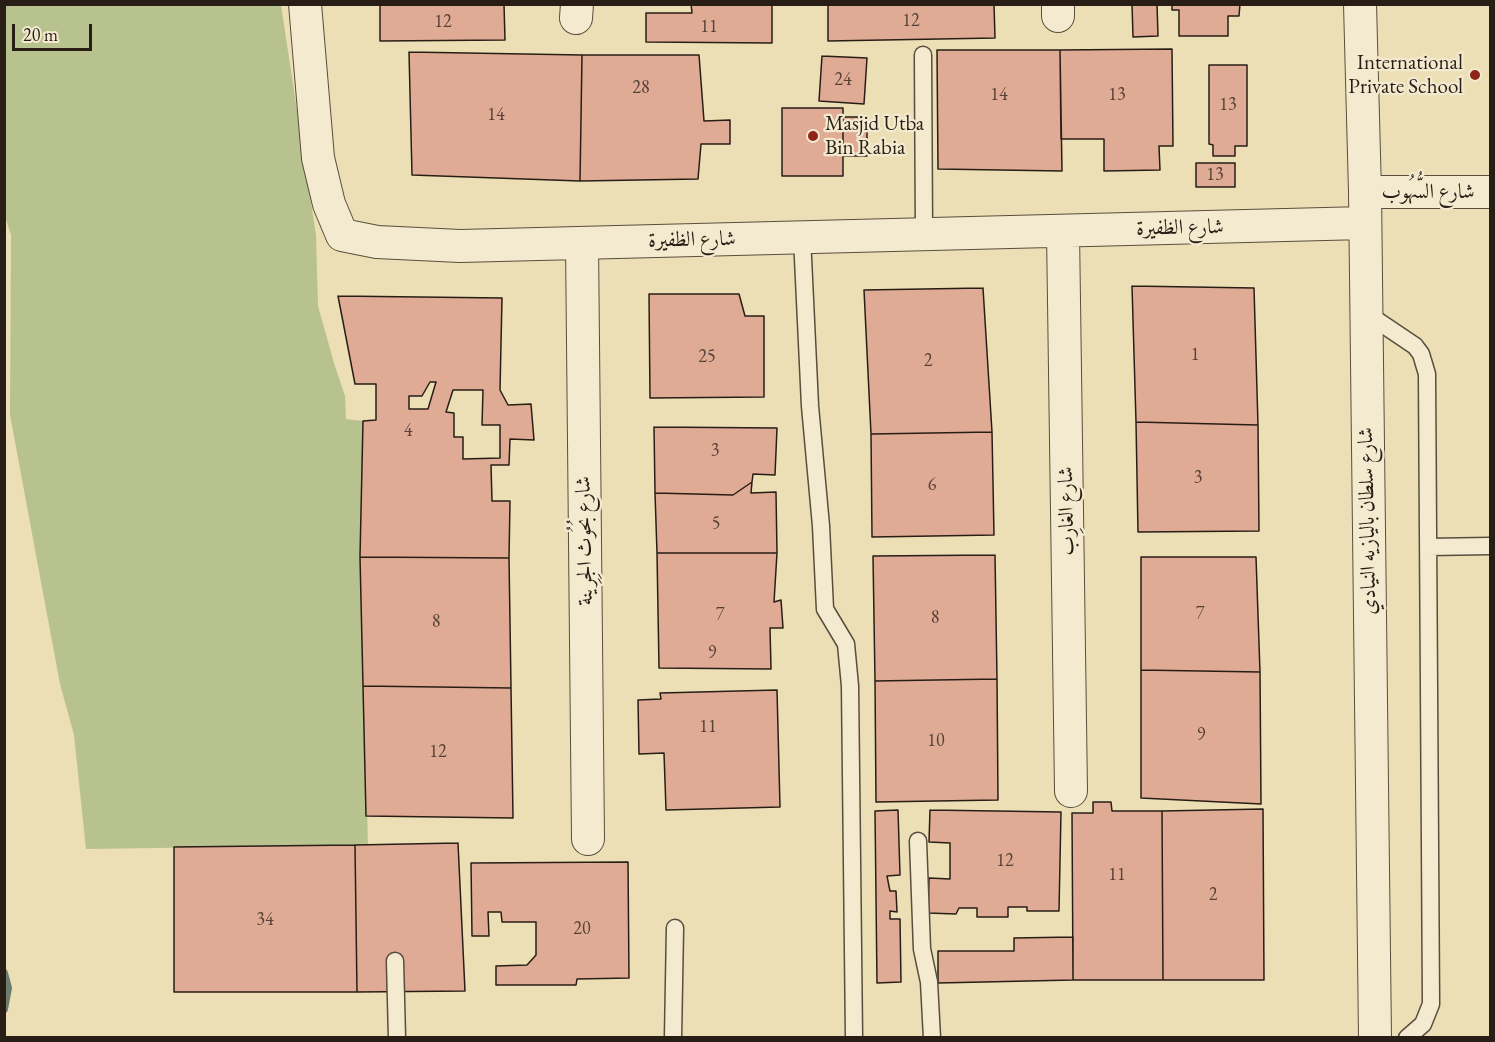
<!DOCTYPE html>
<html>
<head>
<meta charset="utf-8">
<style>
	body { margin:0 }
	#map { position:relative; width:1495px; height:1042px; overflow:hidden; background:#ecdfb5; font-family:"EB Garamond",serif }
	canvas { display:block }
	.frame { position:absolute; inset:0; border:6px solid #281e16; pointer-events:none }
	.scale { position:absolute; left:12px; top:24px; width:80px; height:27px; box-sizing:border-box; border:3px solid #281e16; border-top:0; padding-left:8px; font-size:18px; line-height:21px; white-space:nowrap; color:#281e16; -webkit-text-stroke:4px #f3eacf; paint-order:stroke }
</style>
</head>
<body>
<div id="map">
<canvas width="1495" height="1042"></canvas>
<div class="frame"></div>
<div class="scale">20 m</div>
</div>
<script>
const ctx = document.querySelector('canvas').getContext('2d');
ctx.lineJoin = 'round';
function fill(path, color) { ctx.fillStyle = color; ctx.fill(path, 'evenodd'); }
const shape = rows => new Path2D(rows.map(r => 'M' + r).join(''));
function trace(path, color, width, dash) { ctx.strokeStyle = color; ctx.lineWidth = width; ctx.lineCap = dash ? 'butt' : 'round'; ctx.setLineDash(dash || []); ctx.stroke(path); }
function label(font, color, halo, rows, align = 'center') {
  ctx.font = font + ' "EB Garamond",Amiri,serif'; ctx.lineWidth = 4.5; ctx.setLineDash([]); ctx.textBaseline = 'middle'; ctx.strokeStyle = halo; ctx.fillStyle = color; for (const [text, x, y, turn = 0] of rows) {
    ctx.save(); ctx.translate(x, y); ctx.rotate((+turn || 0) * Math.PI / 180); ctx.textAlign = isNaN(turn) ? turn : align; if (halo) ctx.strokeText(text, 0, 0); ctx.fillText(text, 0, 0); ctx.restore();
  }
}
fill(shape([
	[4,5,281,5,316,235,318,306,334,363,345,396,346,419,363,421,360,557,368,845,86,849,74,735,60,684,10,415,11,235,4,214]
]), '#b7c28e');
trace(shape([
	[4,973,8,988,4,1009]
]), '#6c7d70', 8);
const building = shape([
	[380,4,504,4,505,40,380,41,380,4],
	[691,4,772,4,772,43,646,42,646,13,692,13,691,4],
	[828,4,994,4,995,38,828,41,828,4],
	[1132,4,1157,4,1158,36,1133,37,1132,4],
	[1172,4,1240,4,1239,16,1228,16,1228,36,1179,36,1179,10,1172,10,1172,4],
	[1172,49,1173,146,1159,146,1160,170,1104,171,1104,139,1061,139,1060,50,1172,49],
	[937,50,1060,50,1062,171,938,169,937,50],
	[409,52,582,55,580,181,412,175,409,52],
	[582,55,699,55,704,121,730,120,730,144,701,144,698,179,580,181,582,55],
	[822,56,867,58,864,104,819,101,822,56],
	[1209,65,1247,65,1247,146,1235,146,1235,156,1213,156,1213,145,1209,144,1209,65],
	[782,108,843,108,843,176,782,176,782,108],
	[843,117,867,117,867,156,843,156,843,117],
	[1196,163,1235,163,1235,187,1196,187,1196,163],
	[1132,286,1254,288,1258,425,1136,422,1132,286],
	[983,288,992,432,871,434,864,290,983,288],
	[649,294,739,294,745,316,764,316,764,397,650,398,649,294],
	[338,296,502,298,500,390,508,405,531,404,534,440,510,439,509,465,491,465,492,501,510,501,509,558,360,557,363,421,376,420,376,384,355,384,338,296],
	[430,382,436,382,428,409,409,409,409,396,422,396,430,382],
	[453,390,483,390,482,425,500,425,500,458,463,459,463,437,454,437,454,413,446,412,453,390],
	[1136,422,1258,425,1259,531,1138,532,1136,422],
	[654,427,777,428,775,475,753,474,752,482,733,495,655,493,654,427],
	[992,432,994,535,872,537,871,434,992,432],
	[752,482,751,493,776,492,777,553,657,553,655,493,733,495,752,482],
	[657,553,777,553,774,602,781,600,783,628,770,628,771,669,659,668,657,553],
	[995,555,997,679,875,681,873,556,995,555],
	[360,557,509,558,511,688,363,686,360,557],
	[1141,557,1256,557,1260,672,1141,670,1141,557],
	[1141,670,1260,672,1261,804,1141,798,1141,670],
	[997,679,998,800,876,802,875,681,997,679],
	[363,686,511,688,513,818,366,816,363,686],
	[777,690,780,807,666,810,664,753,639,754,638,700,661,699,660,693,777,690],
	[1093,802,1111,802,1112,811,1162,811,1163,980,1073,980,1072,813,1093,813,1093,802],
	[1263,809,1264,980,1163,980,1162,811,1263,809],
	[898,810,900,875,887,876,890,891,896,891,897,912,890,911,890,919,900,919,901,982,877,983,875,811,898,810],
	[930,810,1061,812,1059,911,1027,911,1027,907,1008,907,1008,917,977,917,977,908,959,908,956,914,928,913,929,878,950,879,950,843,929,842,930,810],
	[458,843,465,991,357,992,355,845,458,843],
	[355,845,357,992,174,992,174,847,355,845],
	[628,862,629,978,577,979,576,985,496,985,496,966,527,965,536,955,536,922,502,922,501,912,488,912,489,936,472,936,471,863,628,862],
	[1073,937,1073,980,938,983,938,951,1014,951,1014,938,1073,937]
]);
fill(building, '#dfab95');
trace(building, '#281e16', 1.5);
const service = shape([
	[923,55,924,234],
	[802,237,810,406,821,526,825,609,846,644,850,686,854,1038],
	[1366,313,1415,346,1421,354,1427,374,1431,1004,1423,1024,1407,1038],
	[1428,547,1490,546],
	[918,841,922,949,929,982,932,1038],
	[395,961,397,1038],
	[673,1038,675,928]
]);
const minor = shape([
	[305,4,318,158,329,204,342,235,377,242,460,246,1364,223],
	[1058,4,1058,16],
	[1360,4,1365,192,1375,1038],
	[576,18,577,4],
	[1365,192,1490,192],
	[1063,231,1071,791],
	[582,243,588,839]
]);
trace(service, '#594e3e', 19);
trace(minor, '#594e3e', 34);
trace(service, '#f3eacf', 16);
trace(minor, '#f3eacf', 32);
for (const [x, y, r, color] of [
	[1475,75,6,"#8f2418"],
	[813,136,6,"#8f2418"]
]) { const dot = new Path2D(); dot.arc(x, y, r, 0, 2 * Math.PI); ctx.fillStyle = color; ctx.fill(dot); trace(dot, '#f3eacf', 2); }
label('18px', '#564136', null, [
	["12",911,21],
	["12",443,22],
	["11",709,27],
	["24",843,80],
	["28",641,88],
	["14",999,95],
	["13",1117,95],
	["13",1228,105],
	["14",496,115],
	["13",1215,175],
	["1",1195,355],
	["25",707,357],
	["2",928,361],
	["4",408,431],
	["3",715,451],
	["3",1198,478],
	["6",932,485],
	["5",716,524],
	["7",1200,614],
	["7",720,615],
	["8",935,618],
	["8",436,622],
	["9",712,653],
	["11",708,727],
	["9",1201,735],
	["10",936,741],
	["12",438,752],
	["12",1005,861],
	["11",1117,875],
	["2",1213,895],
	["34",265,920],
	["20",582,929]
]);
label('21px', '#281e16', '#f3eacf', [
	["International",1463,63],
	["Private School",1463,87],
	["Masjid Utba",825,124,"left"],
	["Bin Rabia",825,148,"left"]
], 'right');
label('21px', '#281e16', '#f3eacf', [
	["شارع السُّهُوب",1428,192],
	["شارع الظفيرة",1180,228,-1],
	["شارع الظفيرة",692,240,-1],
	["شارع الغارِب",1067,511,-91],
	["شارع سلطان باليازيه النيادي",1368,521,-91],
	["شارع بُحُوث الجِرِينة",585,541,-91]
]);
</script>
</body>
</html>
